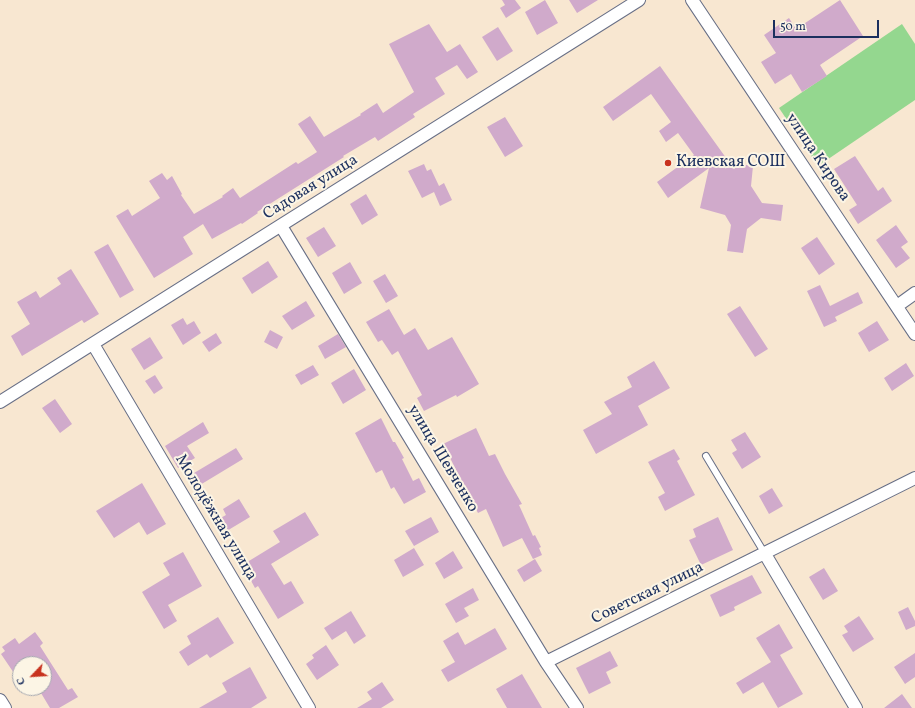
<!DOCTYPE html>
<html>
<head>
<meta charset="utf-8">
<style>
	body { margin:0 }
	#map { position:relative; width:915px; height:708px; overflow:hidden; background:#f8e7d1; font-family:Vollkorn,serif }
	canvas { display:block }
	.north { position:absolute; left:12px; top:656px; width:40px; height:40px; box-sizing:border-box; background:#fcf5e5; border:1px solid #a2a6af; border-radius:50%; rotate:245deg; font-size:11px; font-weight:700; line-height:16px; text-align:center; color:#1b2f5e }
	.north::after { content:''; display:block; margin:auto; width:14px; height:18px; background:#c8321e; clip-path:polygon(50% 0,100% 100%,50% 72%,0 100%) }
	.scale { position:absolute; left:773px; top:20px; width:106px; height:18px; box-sizing:border-box; border:2px solid #1b2f5e; border-top:0; padding-left:5px; font-size:12px; line-height:14px; white-space:nowrap; color:#1b2f5e; -webkit-text-stroke:3px #fcf5e5; paint-order:stroke }
</style>
</head>
<body>
<div id="map">
<canvas width="915" height="708"></canvas>
<div class="north">С</div>
<div class="scale">50 m</div>
</div>
<script>
const ctx = document.querySelector('canvas').getContext('2d');
ctx.lineJoin = 'round';
function fill(path, color) { ctx.fillStyle = color; ctx.fill(path, 'evenodd'); }
const shape = rows => new Path2D(rows.map(r => 'M' + r).join(''));
function trace(path, color, width, dash) { ctx.strokeStyle = color; ctx.lineWidth = width; ctx.lineCap = dash ? 'butt' : 'round'; ctx.setLineDash(dash || []); ctx.stroke(path); }
function label(font, color, halo, rows, align = 'center') {
  ctx.font = font + ' Vollkorn,serif'; ctx.lineWidth = 4; ctx.setLineDash([]); ctx.textBaseline = 'middle'; ctx.strokeStyle = halo; ctx.fillStyle = color; for (const [text, x, y, turn = 0] of rows) {
    ctx.save(); ctx.translate(x, y); ctx.rotate((+turn || 0) * Math.PI / 180); ctx.textAlign = isNaN(turn) ? turn : align; if (halo) ctx.strokeText(text, 0, 0); ctx.fillText(text, 0, 0); ctx.restore();
  }
}
fill(shape([
	[902,24,915,44,915,100,818,166,779,108]
]), '#94d78f');
fill(shape([
	[502,0,515,0,521,8,506,18,500,8,505,5],
	[545,0,558,23,537,35,525,12],
	[569,0,598,0,577,13],
	[840,0,863,36,820,65,827,76,802,92,791,74,775,84,761,62,776,53,764,35,789,18,796,29],
	[429,24,447,52,460,44,478,72,467,79,457,65,435,78,445,94,413,114,415,117,378,141,375,137,343,156,344,157,257,212,258,213,242,224,241,223,212,239,203,224,183,237,193,254,154,278,116,216,128,209,132,216,160,198,149,181,162,173,167,180,172,176,182,194,181,195,194,214,223,197,222,196,233,188,240,198,296,162,298,164,317,152,298,124,310,116,324,137,361,115,360,114,377,103,383,113,414,92,389,44],
	[498,27,513,51,497,61,482,37],
	[660,66,734,169,740,164,753,166,751,186,762,203,783,205,781,221,761,218,747,229,743,253,727,251,731,225,725,215,700,208,709,168,668,198,657,182,694,155,678,133,666,142,659,131,671,122,651,94,613,121,603,107],
	[505,117,523,146,505,157,487,127],
	[855,156,878,191,883,187,892,201,858,224,849,210,857,205,834,169],
	[424,164,427,171,431,169,439,186,444,183,452,200,440,206,434,192,422,198,408,171],
	[366,194,378,215,362,225,350,204],
	[896,225,908,242,901,247,910,258,896,268,876,240],
	[324,227,336,246,318,257,306,238],
	[817,237,835,264,819,275,801,248],
	[108,244,134,290,120,298,94,252],
	[268,261,278,277,252,294,242,278],
	[350,262,362,283,344,294,332,273],
	[71,269,99,314,84,323,82,320,22,356,11,336,30,324,17,302,36,291,40,298,61,284,57,278],
	[385,274,398,296,386,303,373,281],
	[820,285,830,306,858,292,863,303,835,317,837,321,824,327,807,291],
	[306,301,315,316,292,330,282,316],
	[740,306,768,349,755,357,727,314],
	[389,309,404,335,415,328,428,350,452,337,479,384,457,397,456,395,424,411,417,398,422,395,398,351,392,355,382,340,378,342,366,322],
	[183,318,187,325,194,321,201,333,183,345,171,325],
	[877,321,889,340,869,352,858,333],
	[270,330,283,337,277,349,264,342],
	[216,333,222,343,209,352,202,342],
	[338,334,346,347,325,359,318,346],
	[150,337,163,358,144,370,131,349],
	[654,361,670,388,638,406,648,425,596,454,583,430,612,414,604,402,632,387,627,377],
	[906,363,914,376,892,391,884,378],
	[313,365,319,375,301,385,295,375],
	[354,369,366,390,343,404,331,383],
	[155,375,163,388,154,394,145,381],
	[55,399,72,424,60,433,42,408],
	[381,418,393,442,395,442,404,458,402,459,413,481,419,478,426,492,404,504,394,487,391,489,382,470,376,473,355,433],
	[203,422,209,433,187,446,195,458,178,468,165,446],
	[476,428,489,456,495,454,505,474,522,504,519,505,533,536,535,535,541,547,539,548,542,555,533,559,522,538,503,547,486,509,478,513,443,444],
	[745,432,761,457,742,469,732,453,737,450,731,440],
	[236,448,243,459,200,485,194,473],
	[674,449,680,459,677,461,695,495,665,511,658,497,665,493,648,462],
	[142,483,166,524,147,535,139,522,114,538,96,511],
	[772,488,783,506,769,514,759,496],
	[239,499,250,517,225,532,217,520,226,515,223,509],
	[305,512,319,535,271,564,284,585,291,581,304,603,278,619,258,586,255,588,249,577,251,576,244,564,280,542,273,531],
	[431,517,439,532,414,546,405,531],
	[718,517,733,550,701,565,689,540,696,537,693,529],
	[414,548,424,565,403,577,394,560],
	[453,551,463,568,444,579,435,563],
	[183,552,202,586,168,605,177,621,164,629,142,592,170,575,163,563],
	[535,559,542,571,524,582,517,570],
	[824,568,838,591,823,600,809,577],
	[752,575,762,593,734,607,735,610,720,617,710,595],
	[473,588,479,600,464,608,469,616,456,623,445,604],
	[908,607,915,621,915,626,906,630,898,612],
	[351,611,366,636,354,644,346,631,332,640,324,628],
	[859,616,874,639,853,652,842,635,848,632,844,626],
	[218,617,234,643,210,658,207,654,188,666,179,652,191,644,187,636],
	[779,624,793,648,780,655,803,694,778,708,763,682,743,694,736,683,771,662,756,638],
	[495,628,507,649,448,682,441,670,455,662,443,641,458,632,465,645],
	[35,632,43,643,40,646,68,690,72,688,78,697,59,708,50,708,38,688,44,688,44,664,20,664,20,682,1,654,5,651,2,647,15,638,19,644],
	[326,645,339,665,317,680,306,664,314,658,312,655],
	[610,651,618,666,606,672,611,683,589,694,576,668],
	[915,653,915,677,905,684,894,667],
	[250,667,267,698,251,708,199,708,227,692,222,683],
	[522,674,542,708,507,708,496,689],
	[382,682,394,700,381,708,357,708,372,699,367,692],
	[902,694,912,708,884,708]
]), '#d0aacb');
const lane = shape([
	[706,456,765,554]
]);
const street = shape([
	[692,0,915,334],
	[281,226,546,662,577,708],
	[897,306,915,293],
	[93,344,309,708],
	[0,402,639,0],
	[765,554,856,708],
	[546,662,915,478],
	[0,700,5,708]
]);
trace(lane, '#686f86', 8);
trace(street, '#686f86', 14);
trace(lane, '#fff', 6);
trace(street, '#fff', 12);
for (const [x, y, r, color] of [
	[668,163,4,"#c8321e"]
]) { const dot = new Path2D(); dot.arc(x, y, r, 0, 2 * Math.PI); ctx.fillStyle = color; ctx.fill(dot); trace(dot, '#fcf5e5', 1.5); }
label('16px', '#1b2f5e', '#fcf5e5', [
	["улица Кирова",817,158,56],
	["Садовая улица",311,188,-32],
	["улица Шевченко",442,459,59],
	["Молодёжная улица",215,518,59],
	["Советская улица",648,594,-26]
]);
label('16px', '#1b2f5e', '#fcf5e5', [
	["Киевская СОШ",676,163]
], 'left');
</script>
</body>
</html>
